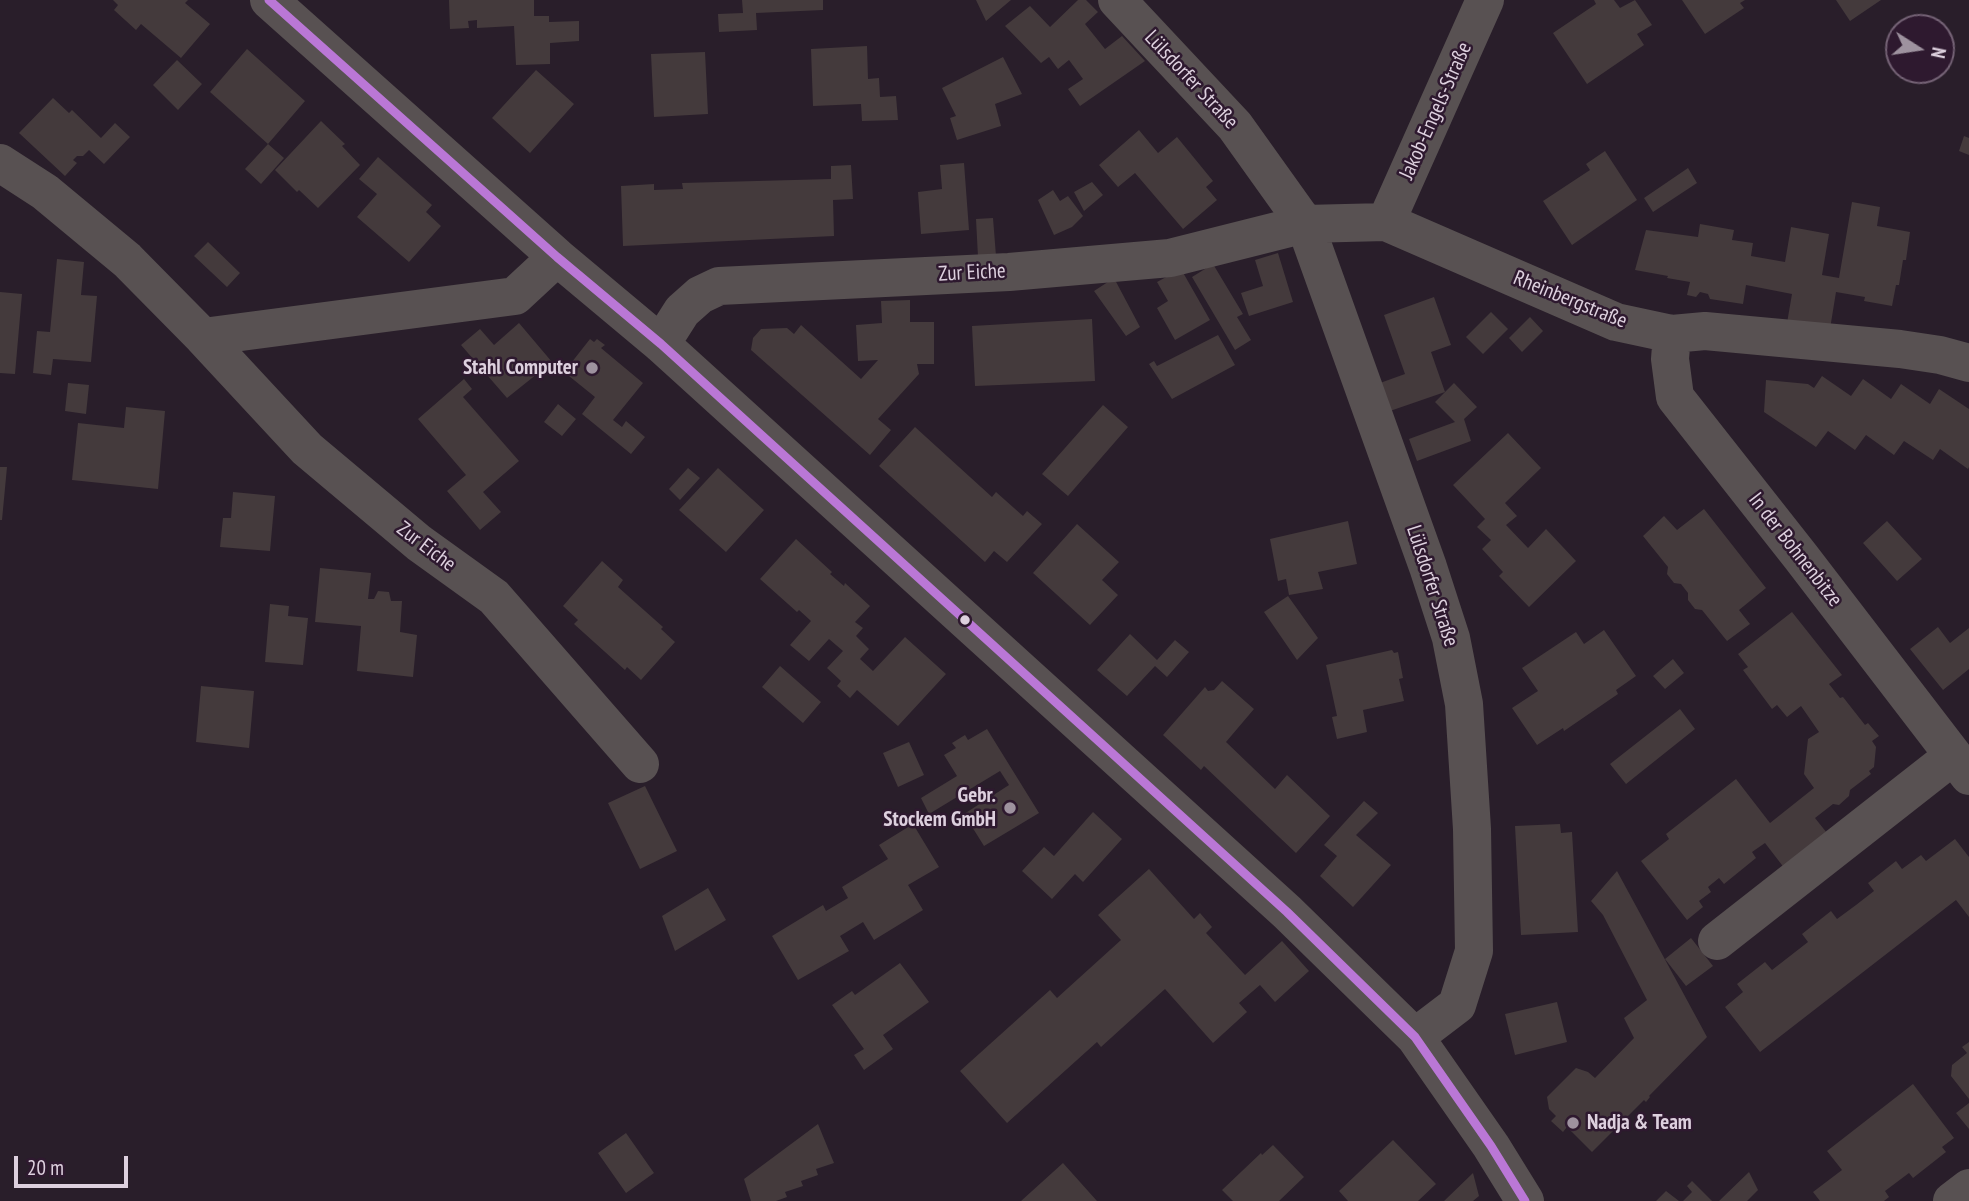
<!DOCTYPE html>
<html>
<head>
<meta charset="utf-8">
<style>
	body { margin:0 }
	#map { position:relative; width:1969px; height:1201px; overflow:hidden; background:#291e2a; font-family:"PT Sans Narrow",sans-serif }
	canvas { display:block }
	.north { position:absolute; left:1885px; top:14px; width:70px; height:70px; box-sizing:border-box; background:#2e192f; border:2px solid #746275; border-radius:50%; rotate:102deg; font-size:19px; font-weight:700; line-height:28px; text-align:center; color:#ddd0de }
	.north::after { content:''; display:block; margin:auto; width:24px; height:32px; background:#9e929f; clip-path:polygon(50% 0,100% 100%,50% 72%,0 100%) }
	.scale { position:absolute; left:14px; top:1156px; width:114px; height:32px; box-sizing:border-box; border:4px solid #ddd0de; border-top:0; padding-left:9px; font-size:21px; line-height:24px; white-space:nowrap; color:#ddd0de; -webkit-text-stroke:5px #2e192f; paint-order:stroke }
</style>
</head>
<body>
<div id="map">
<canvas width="1969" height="1201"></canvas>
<div class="north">N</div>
<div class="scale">20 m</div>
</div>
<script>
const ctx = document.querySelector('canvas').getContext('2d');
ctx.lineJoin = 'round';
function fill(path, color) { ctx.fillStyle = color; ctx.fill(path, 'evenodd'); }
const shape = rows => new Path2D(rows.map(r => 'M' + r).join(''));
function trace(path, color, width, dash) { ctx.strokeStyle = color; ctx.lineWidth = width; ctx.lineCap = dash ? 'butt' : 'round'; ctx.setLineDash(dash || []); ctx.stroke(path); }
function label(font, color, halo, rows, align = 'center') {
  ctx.font = font + ' "PT Sans Narrow",sans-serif'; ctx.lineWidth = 5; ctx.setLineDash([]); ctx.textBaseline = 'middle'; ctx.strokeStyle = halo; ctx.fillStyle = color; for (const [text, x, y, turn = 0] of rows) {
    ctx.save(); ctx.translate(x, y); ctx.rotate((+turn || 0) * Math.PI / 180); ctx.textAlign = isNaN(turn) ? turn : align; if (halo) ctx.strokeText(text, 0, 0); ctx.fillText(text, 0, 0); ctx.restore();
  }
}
fill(shape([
	[113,0,188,0,185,3,210,24,181,58,141,24,136,30,114,10,118,5],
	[449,0,534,0,534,16,549,16,549,22,579,21,579,41,550,43,550,64,516,65,514,26,477,28,477,20,468,21,469,28,450,29],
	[742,0,823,0,823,10,756,13,757,30,719,32,718,14,743,13],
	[976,0,1011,0,986,21],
	[1078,0,1086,0,1098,12,1085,24,1105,49,1122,36,1145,61,1080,106,1068,89,1083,79,1069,60,1058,69,1049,57,1041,63,1005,26,1030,6,1050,27],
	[1594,0,1614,0,1620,8,1635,0,1652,25,1637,34,1644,45,1587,84,1553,33,1596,4],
	[1682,0,1745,0,1740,3,1744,8,1705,34],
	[1836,0,1881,0,1850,21],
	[867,46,868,79,879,78,880,97,896,96,898,120,862,121,861,104,813,106,811,49],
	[247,49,305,101,268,144,284,158,261,184,245,169,268,144,210,92],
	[705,52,708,114,654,117,651,54],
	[1003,57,1022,94,995,104,1001,126,957,140,950,118,956,116,942,88],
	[177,60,202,84,178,110,153,85],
	[536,70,574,104,530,153,492,118],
	[53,98,69,113,72,110,101,138,115,123,130,137,104,164,89,150,83,156,77,156,73,160,77,163,65,176,19,133],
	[321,121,345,144,342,146,360,165,318,208,299,190,297,192,275,170],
	[1139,130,1158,153,1177,137,1213,181,1206,187,1217,200,1183,229,1135,173,1118,187,1099,165],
	[1964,136,1969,138,1969,155,1959,151],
	[1605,151,1637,200,1572,245,1543,201,1590,170,1586,164],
	[378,157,432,205,426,212,441,226,409,262,357,217,377,194,359,179],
	[964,163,969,230,921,234,918,192,942,189,940,165],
	[851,165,853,199,833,200,834,236,623,246,621,186,654,184,654,190,683,189,682,183,831,179,831,166],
	[1688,168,1697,183,1653,212,1644,198],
	[1092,182,1103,195,1084,211,1074,192],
	[1053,190,1060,201,1068,196,1083,216,1072,227,1054,235,1038,200],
	[1852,202,1880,207,1877,226,1910,232,1906,260,1903,260,1899,285,1896,285,1892,306,1864,301,1865,297,1836,292,1830,329,1787,323,1792,294,1746,285,1743,304,1710,299,1708,294,1700,292,1696,297,1687,295,1690,282,1667,278,1668,276,1635,270,1646,230,1698,237,1700,224,1734,230,1732,240,1753,243,1751,256,1785,262,1791,227,1829,234,1822,275,1839,278],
	[993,218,996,256,978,257,976,219],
	[208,242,240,273,227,287,194,256],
	[1278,253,1293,302,1249,316,1241,293,1263,286,1255,260],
	[57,259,84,262,81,295,97,296,91,362,53,359,51,375,33,373,37,331,50,332],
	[1213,264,1243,314,1237,317,1251,340,1235,350,1192,277],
	[1181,269,1210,320,1175,340,1157,308,1168,301,1157,282],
	[1114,278,1140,327,1126,336,1094,291],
	[0,292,22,294,15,374,0,373],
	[1434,297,1451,345,1431,352,1445,392,1454,383,1477,407,1464,419,1471,441,1417,461,1409,439,1455,422,1435,402,1445,392,1390,411,1380,383,1405,374,1384,315],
	[910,300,910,322,934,322,934,364,917,364,919,374,878,419,891,430,870,455,751,350,753,338,761,329,787,328,794,334,801,325,861,379,878,360,858,361,856,325,882,323,881,301],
	[1491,312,1508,329,1483,354,1466,337],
	[1530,317,1543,331,1522,352,1509,338],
	[1092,319,1095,381,975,386,972,326],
	[519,323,552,362,507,398,461,345,480,329,494,345],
	[1218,335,1235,365,1172,399,1149,364,1154,361,1157,366],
	[590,339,594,342,597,339,605,345,601,348,643,383,613,420,622,427,626,421,645,437,631,454,582,414,595,397,564,372],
	[1822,376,1851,396,1863,379,1891,399,1901,384,1930,404,1939,389,1969,409,1969,467,1968,469,1940,449,1933,460,1904,441,1894,455,1866,435,1855,450,1828,431,1816,447,1764,412,1766,380,1808,384,1814,388],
	[464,379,472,389,463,397,519,461,483,492,501,512,480,530,447,491,466,475,418,419],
	[68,383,89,385,86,414,65,411],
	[558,404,576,419,562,436,544,422],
	[1103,405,1128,427,1068,496,1042,474],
	[126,407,165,411,158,489,72,480,78,423,124,428],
	[915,427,992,497,996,492,1023,516,1027,511,1042,524,1007,562,994,551,985,562,879,466],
	[1508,433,1541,468,1505,503,1517,516,1506,525,1528,548,1546,529,1576,561,1529,607,1499,576,1503,572,1482,549,1491,540,1477,527,1485,519,1453,485],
	[0,467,7,467,2,520,0,520],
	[688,468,700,478,680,500,669,489],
	[718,468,764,510,726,552,679,510],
	[233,492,275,496,270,551,220,547,223,518,231,518],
	[1704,509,1766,588,1739,610,1750,624,1727,641,1702,610,1695,609,1688,600,1688,593,1681,584,1674,583,1667,574,1668,567,1643,536,1664,516,1677,530],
	[1348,521,1357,564,1318,572,1323,589,1289,595,1286,579,1278,581,1270,539],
	[1887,521,1922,559,1897,581,1863,543],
	[1077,524,1119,562,1102,580,1118,595,1090,625,1033,573],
	[796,539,832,572,830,574,844,586,845,583,870,606,855,622,863,628,856,636,869,649,860,659,873,671,905,637,946,674,898,726,857,690,850,698,837,686,841,681,827,668,843,651,829,639,809,661,790,645,811,621,799,610,797,612,760,579],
	[602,561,623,580,618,587,663,627,661,629,675,642,641,680,627,667,625,670,574,624,578,620,563,606],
	[320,568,371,573,368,599,374,599,378,591,389,592,391,601,402,601,400,632,417,635,413,677,357,671,361,626,315,622],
	[1288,596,1318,638,1297,660,1264,612],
	[270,604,289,606,288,616,308,618,303,665,265,662],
	[1792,612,1842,675,1829,684,1840,698,1843,697,1865,725,1868,723,1879,736,1872,741,1876,747,1874,767,1869,771,1871,774,1850,790,1849,796,1839,805,1833,804,1815,818,1827,833,1785,869,1765,843,1752,852,1756,858,1724,884,1719,878,1708,887,1711,892,1699,901,1703,907,1687,920,1641,861,1669,839,1666,834,1736,779,1770,823,1814,788,1804,774,1808,739,1819,732,1801,706,1787,717,1777,705,1772,709,1743,670,1748,667,1738,654],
	[1938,627,1950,643,1969,628,1969,669,1943,690,1910,649],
	[1604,630,1636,676,1616,690,1618,694,1564,731,1563,728,1537,745,1512,708,1538,691,1522,668,1576,632,1584,644],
	[1130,634,1157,660,1175,640,1189,652,1167,677,1155,666,1127,696,1097,670],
	[1392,650,1394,653,1398,652,1403,678,1399,679,1404,701,1363,710,1367,732,1337,739,1332,717,1337,716,1326,665],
	[1673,659,1684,673,1665,689,1653,676],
	[780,666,821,702,803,723,762,687],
	[1222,681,1254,709,1226,742,1275,789,1287,775,1330,816,1296,853,1204,766,1201,770,1163,735,1205,687,1208,691,1214,690],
	[201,686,254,691,249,748,196,742],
	[1680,709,1695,729,1626,784,1610,764],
	[987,729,1039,813,984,846,964,814,1009,785,1000,771,929,814,921,798,957,776,944,755,956,748,952,743,965,735,968,740],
	[909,742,924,775,898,787,883,753],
	[645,786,677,851,640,869,608,803],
	[1364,801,1378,813,1356,835,1391,865,1353,907,1320,876,1337,856,1324,845],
	[1093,812,1122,839,1083,882,1075,874,1052,899,1022,871,1044,847,1054,856],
	[913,824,939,867,908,885,923,910,874,940,863,922,840,936,849,951,798,980,772,936,823,905,826,911,848,898,842,887,888,859,879,845],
	[1560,824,1561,833,1572,832,1578,932,1521,935,1515,826],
	[1955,839,1969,857,1969,917,1956,900,1760,1052,1725,1007,1743,992,1737,984,1765,962,1772,970,1808,942,1802,934,1831,911,1837,919,1856,905,1874,891,1868,883,1896,861,1902,869,1921,855,1926,861],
	[1149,869,1194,919,1200,913,1212,927,1206,933,1245,975,1282,941,1309,971,1275,1002,1260,985,1239,1003,1247,1012,1213,1043,1165,989,1101,1047,1097,1042,1007,1123,960,1071,1050,990,1057,998,1121,940,1098,915],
	[1617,871,1707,1037,1649,1096,1650,1097,1646,1102,1644,1100,1592,1152,1567,1127,1563,1132,1551,1121,1556,1116,1549,1109,1547,1097,1576,1068,1588,1072,1595,1078,1634,1038,1624,1018,1647,1000,1603,915,1591,901],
	[708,888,726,920,675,951,662,916],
	[1691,938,1713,966,1686,986,1665,959],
	[900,963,929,1002,883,1035,893,1049,864,1070,854,1055,864,1049,832,1005,852,991,855,995],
	[1557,1002,1567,1042,1515,1055,1505,1014],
	[1969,1042,1969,1099,1951,1076,1952,1065,1967,1053,1962,1047],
	[1913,1084,1954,1138,1942,1147,1946,1152,1913,1178,1909,1173,1885,1191,1889,1197,1884,1201,1820,1201,1813,1192,1842,1170,1827,1151],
	[1969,1103,1969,1129,1956,1113],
	[818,1124,834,1163,816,1169,818,1175,801,1181,803,1186,785,1192,787,1197,776,1201,751,1201,744,1179],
	[626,1133,654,1173,626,1193,598,1153],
	[1393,1140,1436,1184,1418,1201,1348,1201,1339,1191],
	[1273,1145,1304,1177,1279,1201,1233,1201,1222,1190,1261,1153,1262,1155],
	[1063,1163,1097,1201,1021,1201],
	[1749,1172,1758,1190,1747,1201,1719,1201],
	[1473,1173,1479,1196,1473,1201,1444,1201],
	[1692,1181,1712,1201,1683,1201,1692,1192,1687,1186],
	[1666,1191,1679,1201,1656,1201]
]), '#443a3c');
trace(shape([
	[269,0,557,257,661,344,1287,912,1415,1037,1491,1146,1525,1201],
	[1117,0,1235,126,1305,224,1428,567,1451,638,1464,704,1472,829,1474,951,1457,1005,1415,1037],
	[0,163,45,192,127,260,203,337,515,296,557,257],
	[1386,222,1485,0],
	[1672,334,1670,359,1675,397,1801,557,1969,776],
	[203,337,307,449,419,543,494,597,640,764],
	[661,344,682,311,700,295,719,286,1009,272,1170,258,1305,224,1386,222,1616,322,1672,334,1705,331,1900,349,1940,355,1969,363],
	[1717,941,1953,756],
	[1952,1201,1969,1188]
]), '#585152', 38);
trace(shape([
	[269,0,557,257,661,344,1287,912,1415,1037,1491,1146,1525,1201]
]), '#ba77d6', 9);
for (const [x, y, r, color] of [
	[592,368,7,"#9e929f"],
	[965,620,6,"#ddd0de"],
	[1010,808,7,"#9e929f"],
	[1573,1123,7,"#9e929f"]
]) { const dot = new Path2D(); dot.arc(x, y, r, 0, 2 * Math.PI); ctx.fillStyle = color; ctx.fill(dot); trace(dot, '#2e192f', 2.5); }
label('21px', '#ddd0de', '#2e192f', [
	["Lülsdorfer Straße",1191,80,47],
	["Jakob-Engels-Straße",1436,111,-66],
	["Zur Eiche",972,273,-3],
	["Rheinbergstraße",1570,300,22],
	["Zur Eiche",426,547,37],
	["In der Bohnenbitze",1795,550,52],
	["Lülsdorfer Straße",1432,586,72]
]);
label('bold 21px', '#ddd0de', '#2e192f', [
	["Stahl Computer",578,368],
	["Gebr.",996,796],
	["Stockem GmbH",996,820],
	["Nadja & Team",1587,1123,"left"]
], 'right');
</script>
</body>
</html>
